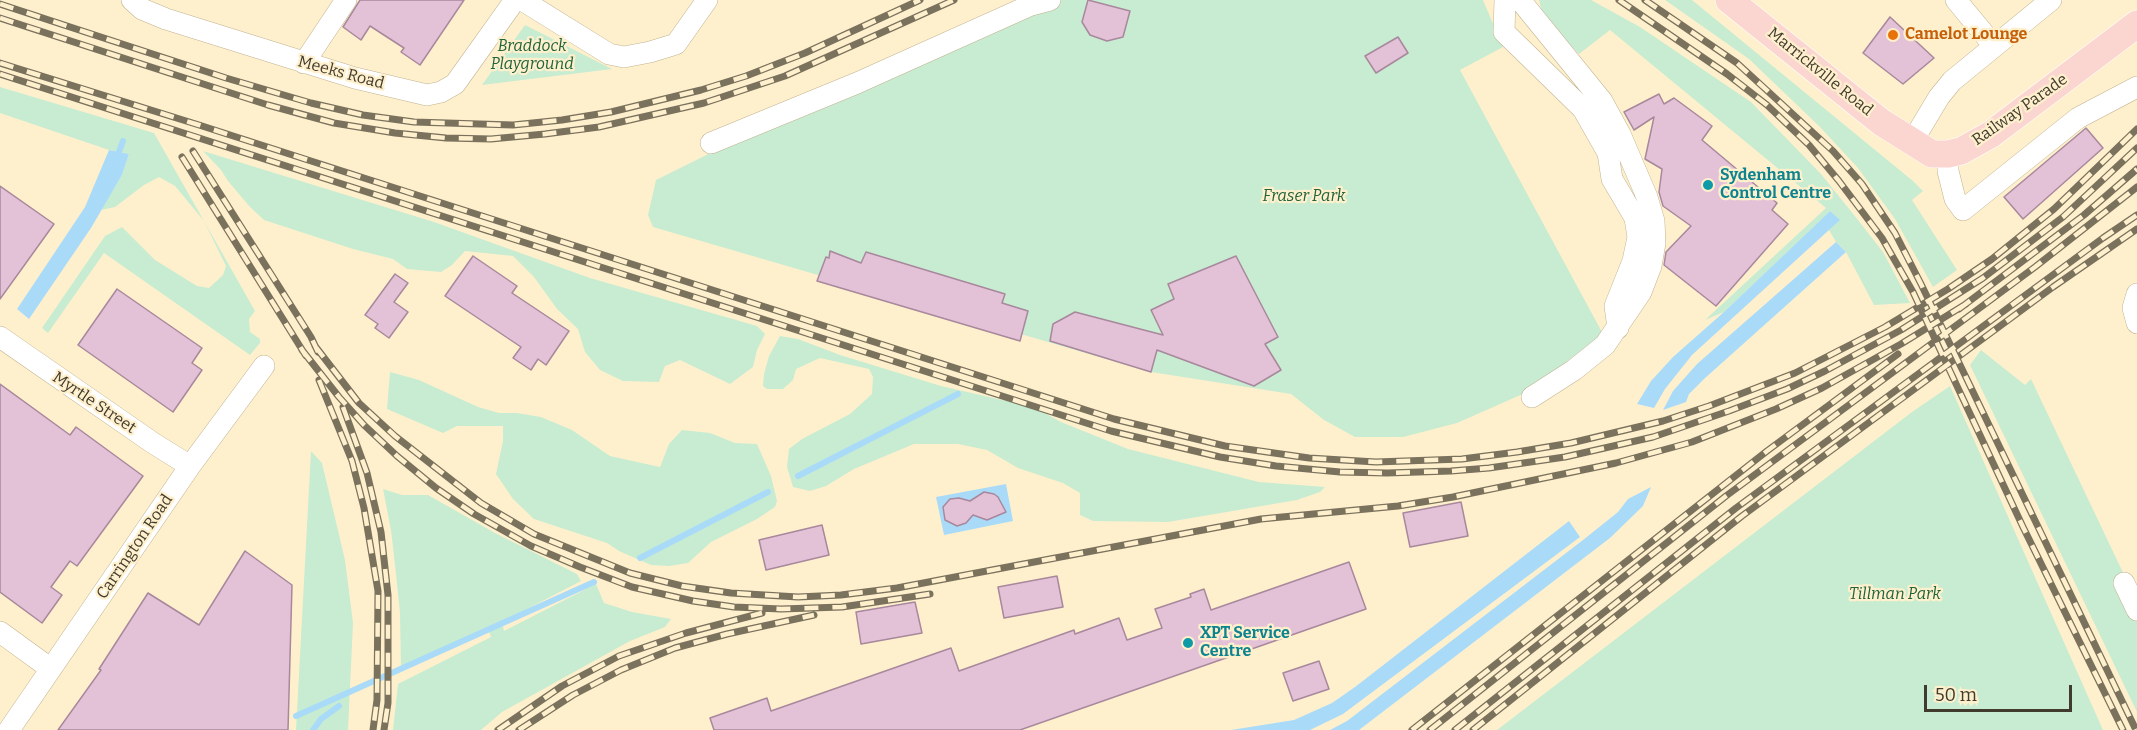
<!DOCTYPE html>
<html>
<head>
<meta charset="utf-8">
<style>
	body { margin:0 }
	#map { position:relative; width:2137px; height:730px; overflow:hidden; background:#fff0cd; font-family:Bitter,serif }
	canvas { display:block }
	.scale { position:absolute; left:1924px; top:685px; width:148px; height:27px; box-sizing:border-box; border:3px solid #413b2d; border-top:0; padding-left:8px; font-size:18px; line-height:21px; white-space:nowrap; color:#413b2d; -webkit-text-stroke:4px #fff0cd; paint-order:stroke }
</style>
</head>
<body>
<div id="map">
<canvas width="2137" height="730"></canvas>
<div class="scale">50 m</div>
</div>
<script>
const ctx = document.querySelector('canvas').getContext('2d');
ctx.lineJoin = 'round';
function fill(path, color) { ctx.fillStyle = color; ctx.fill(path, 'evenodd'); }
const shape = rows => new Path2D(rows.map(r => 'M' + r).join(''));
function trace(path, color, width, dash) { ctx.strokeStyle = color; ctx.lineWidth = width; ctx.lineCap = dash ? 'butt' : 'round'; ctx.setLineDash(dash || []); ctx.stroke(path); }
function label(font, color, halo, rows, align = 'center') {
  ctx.font = font + ' Bitter,serif'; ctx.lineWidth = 4.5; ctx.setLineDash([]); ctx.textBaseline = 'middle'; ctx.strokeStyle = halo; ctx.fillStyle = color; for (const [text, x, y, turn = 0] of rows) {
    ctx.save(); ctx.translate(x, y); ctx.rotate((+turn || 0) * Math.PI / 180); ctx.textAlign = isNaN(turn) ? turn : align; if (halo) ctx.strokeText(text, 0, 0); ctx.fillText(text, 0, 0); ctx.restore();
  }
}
fill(shape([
	[1018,0,1483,0,1503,47,1460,70,1603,334,1525,393,1457,423,1403,437,1355,437,1324,420,1291,394,1151,372,653,227,648,215,656,180],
	[1539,0,1591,0,1640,27,1751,102,1821,174,1858,220,1883,252,1910,303,1874,305,1846,252,1836,242,1829,230,1839,220,1830,211,1724,312,1705,320,1826,208,1610,30,1579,54,1543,16],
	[1665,0,1692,0,1913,181,1923,191,1912,200,1957,270,1933,287,1895,219,1858,168,1820,127,1749,59],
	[525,25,612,69,482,85],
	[0,87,154,133,255,311,249,319,250,332,260,339,260,343,250,355,104,253,48,333,42,328,105,236,122,227,155,260,197,286,209,288,223,275,226,266,204,221,175,186,159,177,144,185,115,207,101,210,122,175,129,154,109,150,0,113],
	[203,151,434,222,590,278,757,326,765,334,757,350,753,367,730,384,680,360,665,366,659,382,623,381,600,370,585,352,578,329,557,309,534,277,513,256,465,251,452,265,441,272,407,269,393,259,353,249,264,220,250,207,228,181,221,170],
	[780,336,798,339,840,355,941,386,1011,402,1043,412,1061,422,1128,449,1259,482,1325,487,1320,492,1297,500,1168,522,1093,521,1080,515,1080,493,1063,483,1018,468,987,450,958,444,914,444,854,469,826,486,810,491,793,487,787,467,789,449,802,439,850,414,872,394,873,377,869,369,820,358,796,369,793,380,783,389,767,389,763,386,764,374,769,356],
	[1981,350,2025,385,2031,379,2137,602,2137,712,1970,365],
	[390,372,419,380,478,407,499,413,517,413,541,417,572,430,610,456,660,467,669,444,682,430,710,433,735,443,757,444,771,476,777,501,775,507,757,519,711,542,688,563,669,566,651,565,619,551,607,543,534,519,513,499,496,474,503,441,503,426,457,426,443,433,387,409],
	[1950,386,2103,730,1497,730,1912,412],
	[311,451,322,463,345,560,353,623,348,730,296,730],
	[383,489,402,495,428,495,495,533,577,574,581,581,502,622,504,631,596,584,604,603,632,612,671,619,665,627,630,641,502,712,481,730,393,730,398,684,491,637,488,629,425,660,401,669,400,613,396,574,391,530]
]), '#c7ecd1');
fill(shape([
	[109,150,129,154,122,175,91,228,29,319,17,309,85,207],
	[1830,211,1840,220,1692,355,1665,389,1654,408,1637,404,1651,381,1673,357,1724,312],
	[1836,242,1846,252,1704,379,1689,394,1686,402,1663,410,1673,391,1697,364],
	[1006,484,1013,521,944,535,936,497],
	[1651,487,1643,506,1610,538,1359,730,1330,730,1347,721,1583,540,1618,512,1628,499],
	[1569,521,1580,537,1343,714,1310,730,1231,730,1294,720,1332,703,1355,687]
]), '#a9dbf9');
trace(shape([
	[117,157,123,141],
	[798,476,958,394],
	[640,558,768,492],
	[296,716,594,582],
	[313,730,321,719,339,706]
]), '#a9dbf9', 6);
const building = shape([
	[360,0,464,0,420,65,401,52,404,48,370,26,361,40,343,27,360,0],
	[1088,0,1130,11,1123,37,1107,41,1090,35,1082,22,1088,0],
	[1890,17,1934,58,1903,84,1863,53,1890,17],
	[1398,37,1408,53,1376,73,1365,56,1398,37],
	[1659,94,1664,104,1674,98,1712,126,1702,140,1777,203,1772,210,1788,224,1716,306,1664,265,1666,252,1691,226,1663,206,1659,192,1662,169,1645,159,1654,117,1634,130,1624,112,1659,94],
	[2086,128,2103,148,2023,219,2004,197,2086,128],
	[0,186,54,224,0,299,0,186],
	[830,251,861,263,866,252,1005,294,1002,303,1028,311,1020,341,817,281,826,257,829,258,830,251],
	[473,256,517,286,512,293,569,331,546,365,538,359,531,370,513,358,521,347,445,296,473,256],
	[1236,256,1278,337,1265,344,1281,370,1254,386,1157,350,1151,372,1050,341,1053,324,1075,312,1163,335,1151,310,1174,299,1168,284,1236,256],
	[395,274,408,283,394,302,408,312,389,338,375,328,378,324,365,315,395,274],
	[117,289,202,348,192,363,202,370,173,412,78,345,117,289],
	[0,384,70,435,76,427,143,476,77,566,70,561,51,587,62,595,42,623,0,592,0,384],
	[984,492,994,494,998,497,1006,512,987,520,973,515,966,523,957,526,945,520,943,507,950,499,959,498,970,501,984,492],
	[1461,502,1468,536,1410,547,1403,513,1461,502],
	[822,525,829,555,766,570,759,540,822,525],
	[245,551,292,585,288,730,58,730,101,670,99,669,148,593,199,625,245,551],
	[1349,562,1366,609,1020,730,714,730,710,718,767,698,771,711,951,648,959,671,1074,630,1075,634,1119,618,1127,640,1162,628,1155,609,1191,597,1190,594,1204,589,1211,610,1349,562],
	[1057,576,1063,607,1004,618,998,587,1057,576],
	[915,602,922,633,861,644,856,612,915,602],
	[1319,661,1329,689,1293,701,1283,673,1319,661]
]);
fill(building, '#e3c1d7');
trace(building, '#a8889c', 1.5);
const minor = shape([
	[132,0,142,9,166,19,355,78,427,95,441,92,455,84,515,0],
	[522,0,609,54,624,57,650,52,676,44,707,0],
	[1505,0,1504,32,1583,109,1608,153,1612,179,1635,218,1638,237,1633,261,1615,306,1618,328],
	[1520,0,1602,101,1620,134,1647,197,1654,221,1655,243,1651,266,1641,292,1605,345,1574,370,1532,397],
	[1956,0,1994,46],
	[304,63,346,0],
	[1912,142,1939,97,1952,81,2051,0],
	[711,143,857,83,1031,5,1050,0],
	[1948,154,1948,171,1955,199,1963,210,2078,118,2137,87],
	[2137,294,2133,308,2137,323],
	[0,337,153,443,190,466],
	[2124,583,2137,610],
	[0,632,51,669],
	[9,730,190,466,264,366]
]);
const major = shape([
	[1729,0,1881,122,1932,154,1948,154,1961,151,1990,135,2137,24]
]);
trace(minor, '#c1b391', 22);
trace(major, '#fff', 28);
trace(minor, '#fff', 21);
trace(major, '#fbd6d1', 27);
const rail = shape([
	[1619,0,1727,74,1767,105,1809,145,1839,181,1882,238,1913,292,2023,527,2123,730],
	[1645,0,1737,63,1833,151,1862,184,1895,233,1921,284,2136,730],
	[0,4,226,78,311,103,363,115,414,122,513,125,562,120,611,112,701,90,746,76,805,53,920,0],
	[0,18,268,105,334,123,395,133,446,138,491,139,545,134,599,127,704,103,785,76,954,0],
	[0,63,199,125,1114,419,1225,446,1309,458,1376,462,1462,459,1517,452,1571,443,1663,421,1709,406,1795,373,1885,327,1948,289,1992,259,2054,209,2137,129],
	[0,74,1111,431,1220,457,1276,466,1340,472,1387,473,1451,471,1489,468,1565,457,1653,437,1729,411,1787,389,1825,371,1901,330,1983,278,2063,217,2137,148],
	[193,151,311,337,318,352],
	[182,157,306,356],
	[1959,309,2084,215,2137,169],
	[315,346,359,403,395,436,481,503,534,534,630,573,682,586,731,593,798,597,841,595,897,588,1261,519,1398,506,1453,497,1616,463,1692,442,1776,409,1822,388,1901,344,1966,304],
	[302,350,339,397,364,425,397,456,436,488,474,514,531,546,580,567,632,587,693,601,734,607,781,609,842,607,930,594],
	[319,380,352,461,364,508,378,591,377,700,373,730],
	[343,407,367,473,381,532,388,595,388,703,384,730],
	[498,730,562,686,619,656,686,633,762,613],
	[519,730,573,695,621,670,675,648,727,634,814,615],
	[1412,730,1767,451,1898,354],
	[1430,730,1726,496,2035,267,2137,187],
	[1455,730,1736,508,2103,238,2137,215],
	[1473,730,1742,516,2053,287,2137,229]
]);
trace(rail, '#7b725d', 7);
trace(rail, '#fff0cd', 4.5, [14]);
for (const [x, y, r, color] of [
	[1893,35,6,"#e8710a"],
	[1708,185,6,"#0f9aa8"],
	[1188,643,6,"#0f9aa8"]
]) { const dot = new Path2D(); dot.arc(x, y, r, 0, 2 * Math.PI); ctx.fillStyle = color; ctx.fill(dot); trace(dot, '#fff0cd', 2); }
label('bold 16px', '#c56008', '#fff0cd', [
	["Camelot Lounge",1905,35]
], 'left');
label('italic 16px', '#1f643b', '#fff0cd', [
	["Braddock",532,47],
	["Playground",532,65],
	["Fraser Park",1304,197],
	["Tillman Park",1895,595]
]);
label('16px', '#413b2d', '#fff0cd', [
	["Marrickville Road",1820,72,39],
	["Meeks Road",341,73,15],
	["Railway Parade",2020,110,-35],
	["Myrtle Street",94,403,34],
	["Carrington Road",135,547,-56]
]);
label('bold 16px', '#0d838f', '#fff0cd', [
	["Sydenham",1720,176],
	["Control Centre",1720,194],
	["XPT Service",1200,634],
	["Centre",1200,652]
], 'left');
</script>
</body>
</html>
